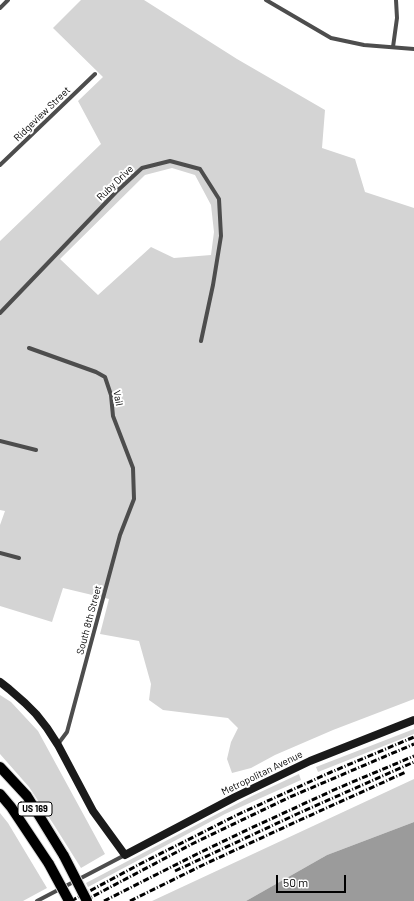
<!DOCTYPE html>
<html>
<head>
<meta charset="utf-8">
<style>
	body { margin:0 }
	#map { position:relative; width:414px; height:901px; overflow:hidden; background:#fff; font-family:Barlow,sans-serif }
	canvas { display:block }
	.scale { position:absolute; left:276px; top:875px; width:70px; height:18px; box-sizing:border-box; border:2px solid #000; border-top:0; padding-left:5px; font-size:12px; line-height:14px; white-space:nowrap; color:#000; -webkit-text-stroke:3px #fff; paint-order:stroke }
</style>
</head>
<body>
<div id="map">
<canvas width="414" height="901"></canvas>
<div class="scale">50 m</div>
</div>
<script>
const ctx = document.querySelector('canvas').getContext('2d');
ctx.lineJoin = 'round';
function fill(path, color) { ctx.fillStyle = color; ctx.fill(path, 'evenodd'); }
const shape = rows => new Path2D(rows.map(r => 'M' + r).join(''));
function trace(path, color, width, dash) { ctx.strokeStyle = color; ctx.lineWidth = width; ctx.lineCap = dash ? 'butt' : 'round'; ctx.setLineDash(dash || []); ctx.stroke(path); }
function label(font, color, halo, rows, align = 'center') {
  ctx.font = font + ' Barlow,sans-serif'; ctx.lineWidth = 4; ctx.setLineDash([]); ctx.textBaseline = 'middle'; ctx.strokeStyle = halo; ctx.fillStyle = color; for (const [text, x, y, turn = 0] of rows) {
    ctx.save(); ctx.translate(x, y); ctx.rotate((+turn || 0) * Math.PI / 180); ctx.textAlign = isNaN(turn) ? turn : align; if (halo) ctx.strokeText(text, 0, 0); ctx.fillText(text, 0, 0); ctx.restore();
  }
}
fill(shape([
	[81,0,144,0,237,59,325,110,322,148,355,159,365,192,414,208,414,699,333,730,275,755,251,768,232,773,227,759,231,742,238,728,228,718,163,710,149,700,151,684,139,641,100,634,109,599,63,588,52,622,0,606,0,525,5,511,0,510,0,241,101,144,78,101,103,77,53,28],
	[172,168,195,175,211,205,214,232,211,255,174,258,151,247,98,295,60,259,145,175],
	[0,695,11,702,38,731,105,854,81,868,54,825,29,787,0,754],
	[414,729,414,734,318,772,316,767],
	[299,774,301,780,225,814,88,887,86,883,215,815,252,796],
	[414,779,414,822,327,855,246,901,152,901],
	[0,813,8,823,47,888,23,901,0,901]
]), '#d4d4d4');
fill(shape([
	[414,822,414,901,246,901,327,855]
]), '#9b9b9b');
const primary = shape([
	[0,767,27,796,64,856],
	[0,794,11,807,49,864]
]);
trace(primary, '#dbdbdb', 12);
trace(shape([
	[266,0,331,38,364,45,414,49],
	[0,8,8,0],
	[393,47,397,18,396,0],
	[0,165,95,74],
	[0,313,116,192,142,168,170,161,200,169,219,199,221,236,213,285,201,341],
	[29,348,96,372,105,377,111,395,113,416,133,468,134,499,120,535,67,732,58,744],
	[0,441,36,450],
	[0,553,19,558],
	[37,901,125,855]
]), '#4d4d4d', 4);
trace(shape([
	[0,682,9,689,25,703,36,714,47,728,58,745,93,811,125,855,235,797,310,761,414,720]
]), '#1a1a1a', 8);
trace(primary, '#000', 10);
trace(shape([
	[175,871,297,814,414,762],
	[71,901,140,864,239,814,329,773,414,737],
	[84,901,192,844,290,797,414,744],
	[104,901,197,854,249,829,336,789,414,756],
	[130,901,203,865,300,820,406,772]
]), '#000', 3, [6, 2, 1, 2]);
const primaryBridge = shape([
	[64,856,87,901],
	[49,864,69,901]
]);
trace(primaryBridge, '#dbdbdb', 12, []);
trace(primaryBridge, '#000', 10);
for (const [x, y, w] of [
	[35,809,34]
]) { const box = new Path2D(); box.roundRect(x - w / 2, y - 7, w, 14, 3); ctx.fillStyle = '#fff'; ctx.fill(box); trace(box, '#000', 1); }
label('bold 9px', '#000', null, [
	["US 169",35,809]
]);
label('10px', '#000', '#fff', [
	["Ridgeview Street",42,114,-44],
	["Ruby Drive",115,183,-44],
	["Vail",118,398,79],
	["South 8th Street",89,620,-75],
	["Metropolitan Avenue",262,773,-26]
]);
</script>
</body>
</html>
